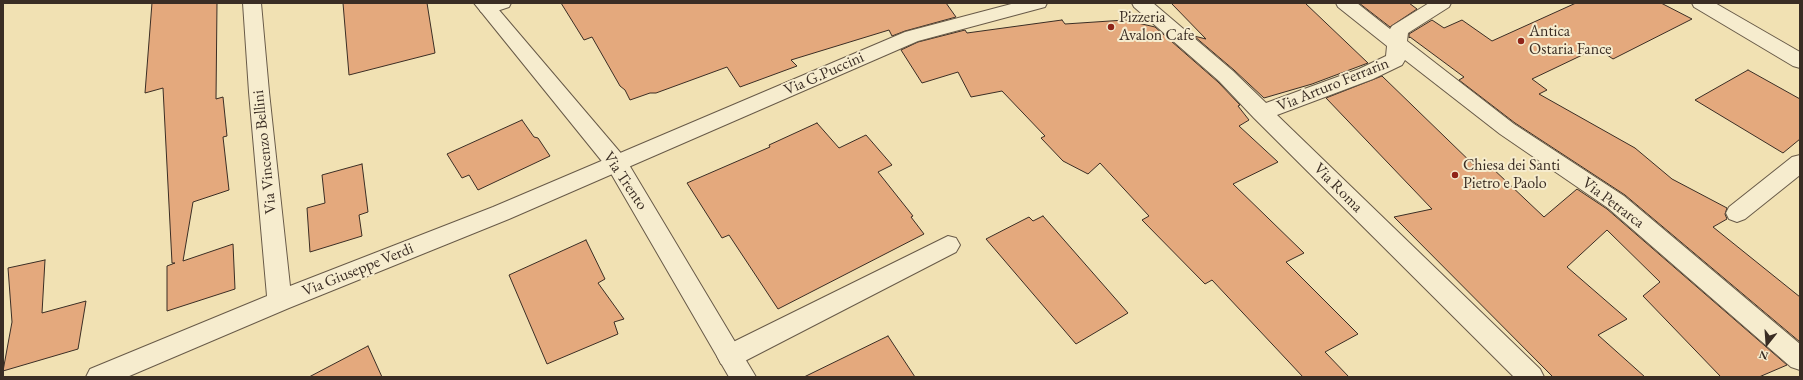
<!DOCTYPE html>
<html>
<head>
<meta charset="utf-8">
<style>
	body { margin:0 }
	#map { position:relative; width:1803px; height:380px; overflow:hidden; background:#f1e1b3; font-family:"EB Garamond",serif }
	canvas { display:block }
	.frame { position:absolute; inset:0; border:4px solid #3a2d24; pointer-events:none }
	.north { position:absolute; left:1747px; top:324px; width:40px; height:40px; -webkit-text-stroke:3px #f6ecce; paint-order:stroke; rotate:197deg; font-size:11px; font-weight:700; line-height:16px; text-align:center; color:#3a2d24 }
	.north::after { content:''; display:block; margin:auto; width:14px; height:18px; background:#3a2d24; clip-path:polygon(50% 0,100% 100%,50% 72%,0 100%) }
</style>
</head>
<body>
<div id="map">
<canvas width="1803" height="380"></canvas>
<div class="frame"></div>
<div class="north">N</div>
</div>
<script>
const ctx = document.querySelector('canvas').getContext('2d');
ctx.lineJoin = 'round';
function fill(path, color) { ctx.fillStyle = color; ctx.fill(path, 'evenodd'); }
const shape = rows => new Path2D(rows.map(r => 'M' + r).join(''));
function trace(path, color, width, dash) { ctx.strokeStyle = color; ctx.lineWidth = width; ctx.lineCap = dash ? 'butt' : 'round'; ctx.setLineDash(dash || []); ctx.stroke(path); }
function label(font, color, halo, rows, align = 'center') {
  ctx.font = font + ' "EB Garamond",serif'; ctx.lineWidth = 4; ctx.setLineDash([]); ctx.textBaseline = 'middle'; ctx.strokeStyle = halo; ctx.fillStyle = color; for (const [text, x, y, turn = 0] of rows) {
    ctx.save(); ctx.translate(x, y); ctx.rotate((+turn || 0) * Math.PI / 180); ctx.textAlign = isNaN(turn) ? turn : align; if (halo) ctx.strokeText(text, 0, 0); ctx.fillText(text, 0, 0); ctx.restore();
  }
}
const building = shape([
	[152,3,217,3,216,99,223,97,227,136,223,137,229,190,193,202,183,261,233,244,235,289,167,311,167,266,175,263,172,263,163,88,145,93,152,3],
	[343,3,427,3,435,53,349,75,343,3],
	[561,3,946,3,956,17,905,31,892,36,889,30,791,60,797,66,740,87,727,67,656,93,650,93,630,100,625,90,620,86,592,37,584,40,561,3],
	[1171,3,1305,3,1368,63,1312,84,1264,98,1234,70,1194,36,1206,39,1171,3],
	[1359,3,1409,3,1417,9,1390,27,1359,3],
	[1576,3,1661,3,1692,19,1613,59,1597,48,1532,79,1547,90,1539,94,1635,148,1672,179,1727,208,1725,214,1727,219,1713,227,1800,297,1800,342,1625,195,1515,123,1459,80,1464,77,1410,37,1409,38,1409,34,1432,20,1444,28,1462,20,1492,41,1576,3],
	[1062,20,1065,24,1125,20,1155,27,1218,82,1240,105,1238,106,1249,120,1239,126,1278,162,1233,184,1304,253,1286,262,1358,334,1325,352,1349,377,1303,377,1212,280,1205,284,1142,220,1149,216,1100,163,1088,174,1063,161,1041,138,1045,136,1002,91,971,97,958,72,922,83,901,50,918,42,965,30,967,33,1062,20],
	[1748,70,1800,99,1800,139,1783,153,1695,100,1748,70],
	[1382,76,1479,170,1490,166,1544,217,1577,189,1607,209,1787,365,1759,377,1721,377,1643,296,1660,282,1607,230,1567,267,1627,319,1598,335,1645,377,1553,377,1394,217,1432,209,1326,98,1382,76],
	[522,120,534,137,538,138,550,156,478,190,469,175,462,178,447,154,522,120],
	[817,123,839,148,866,135,892,165,878,172,913,216,911,217,924,234,778,309,729,235,722,238,687,183,770,147,769,145,817,123],
	[362,164,368,212,359,215,362,236,310,252,307,208,325,203,322,175,362,164],
	[1043,216,1128,313,1076,344,986,239,1029,217,1033,221,1043,216],
	[586,240,605,279,598,283,624,319,614,322,618,334,547,364,509,275,586,240],
	[45,260,42,313,86,301,78,349,3,371,12,322,8,268,45,260],
	[888,336,915,377,804,377,888,336],
	[368,346,382,377,309,377,368,346]
]);
fill(building, '#e4a97d');
trace(building, '#3a2d24', 1);
const minor = shape([
	[243,3,261,3,269,92,290,286,493,207,905,32,1015,3,1047,3,1045,7,918,41,509,219,289,308,127,377,86,377,90,369,267,296,249,92,243,3],
	[484,3,511,3,509,7,488,14,481,12,479,8,484,3],
	[1132,3,1153,3,1233,71,1266,103,1359,69,1386,56,1387,46,1338,7,1336,3,1357,3,1390,29,1392,26,1429,3,1451,3,1449,7,1408,33,1407,41,1514,124,1624,196,1800,344,1800,370,1791,367,1608,208,1500,134,1405,60,1402,65,1373,79,1277,115,1540,369,1544,377,1514,377,1254,118,1219,81,1134,7,1132,3],
	[1692,3,1715,3,1800,52,1800,68,1793,66,1694,7,1692,3],
	[1800,155,1800,175,1745,219,1737,222,1729,219,1726,213,1729,207,1792,157,1800,155],
	[948,236,956,238,960,245,956,252,739,364,730,367,721,364,717,356,721,348,948,236]
]);
const tertiary = shape([
	[474,3,493,3,625,158,756,377,729,377,609,170,474,3]
]);
trace(minor, '#685a48', 2);
trace(tertiary, '#685a48', 2);
fill(minor, '#f6ecce');
fill(tertiary, '#f6ecce');
for (const [x, y, r, color] of [
	[1111,27,4,"#8f2418"],
	[1521,41,4,"#8f2418"],
	[1455,175,4,"#8f2418"]
]) { const dot = new Path2D(); dot.arc(x, y, r, 0, 2 * Math.PI); ctx.fillStyle = color; ctx.fill(dot); trace(dot, '#f6ecce', 1.5); }
label('16px', '#3a2d24', '#f6ecce', [
	["Pizzeria",1119,18],
	["Avalon Cafe",1119,36],
	["Antica",1529,32],
	["Ostaria Fance",1529,50],
	["Chiesa dei Santi",1463,166],
	["Pietro e Paolo",1463,184]
], 'left');
label('16px', '#3a2d24', '#f6ecce', [
	["Via G.Puccini",824,74,-24],
	["Via Arturo Ferrarin",1333,85,-22],
	["Via Vincenzo Bellini",265,152,-96],
	["Via Trento",625,181,56],
	["Via Roma",1338,188,45],
	["Via Petrarca",1613,203,37],
	["Via Giuseppe Verdi",358,270,-22]
]);
</script>
</body>
</html>
